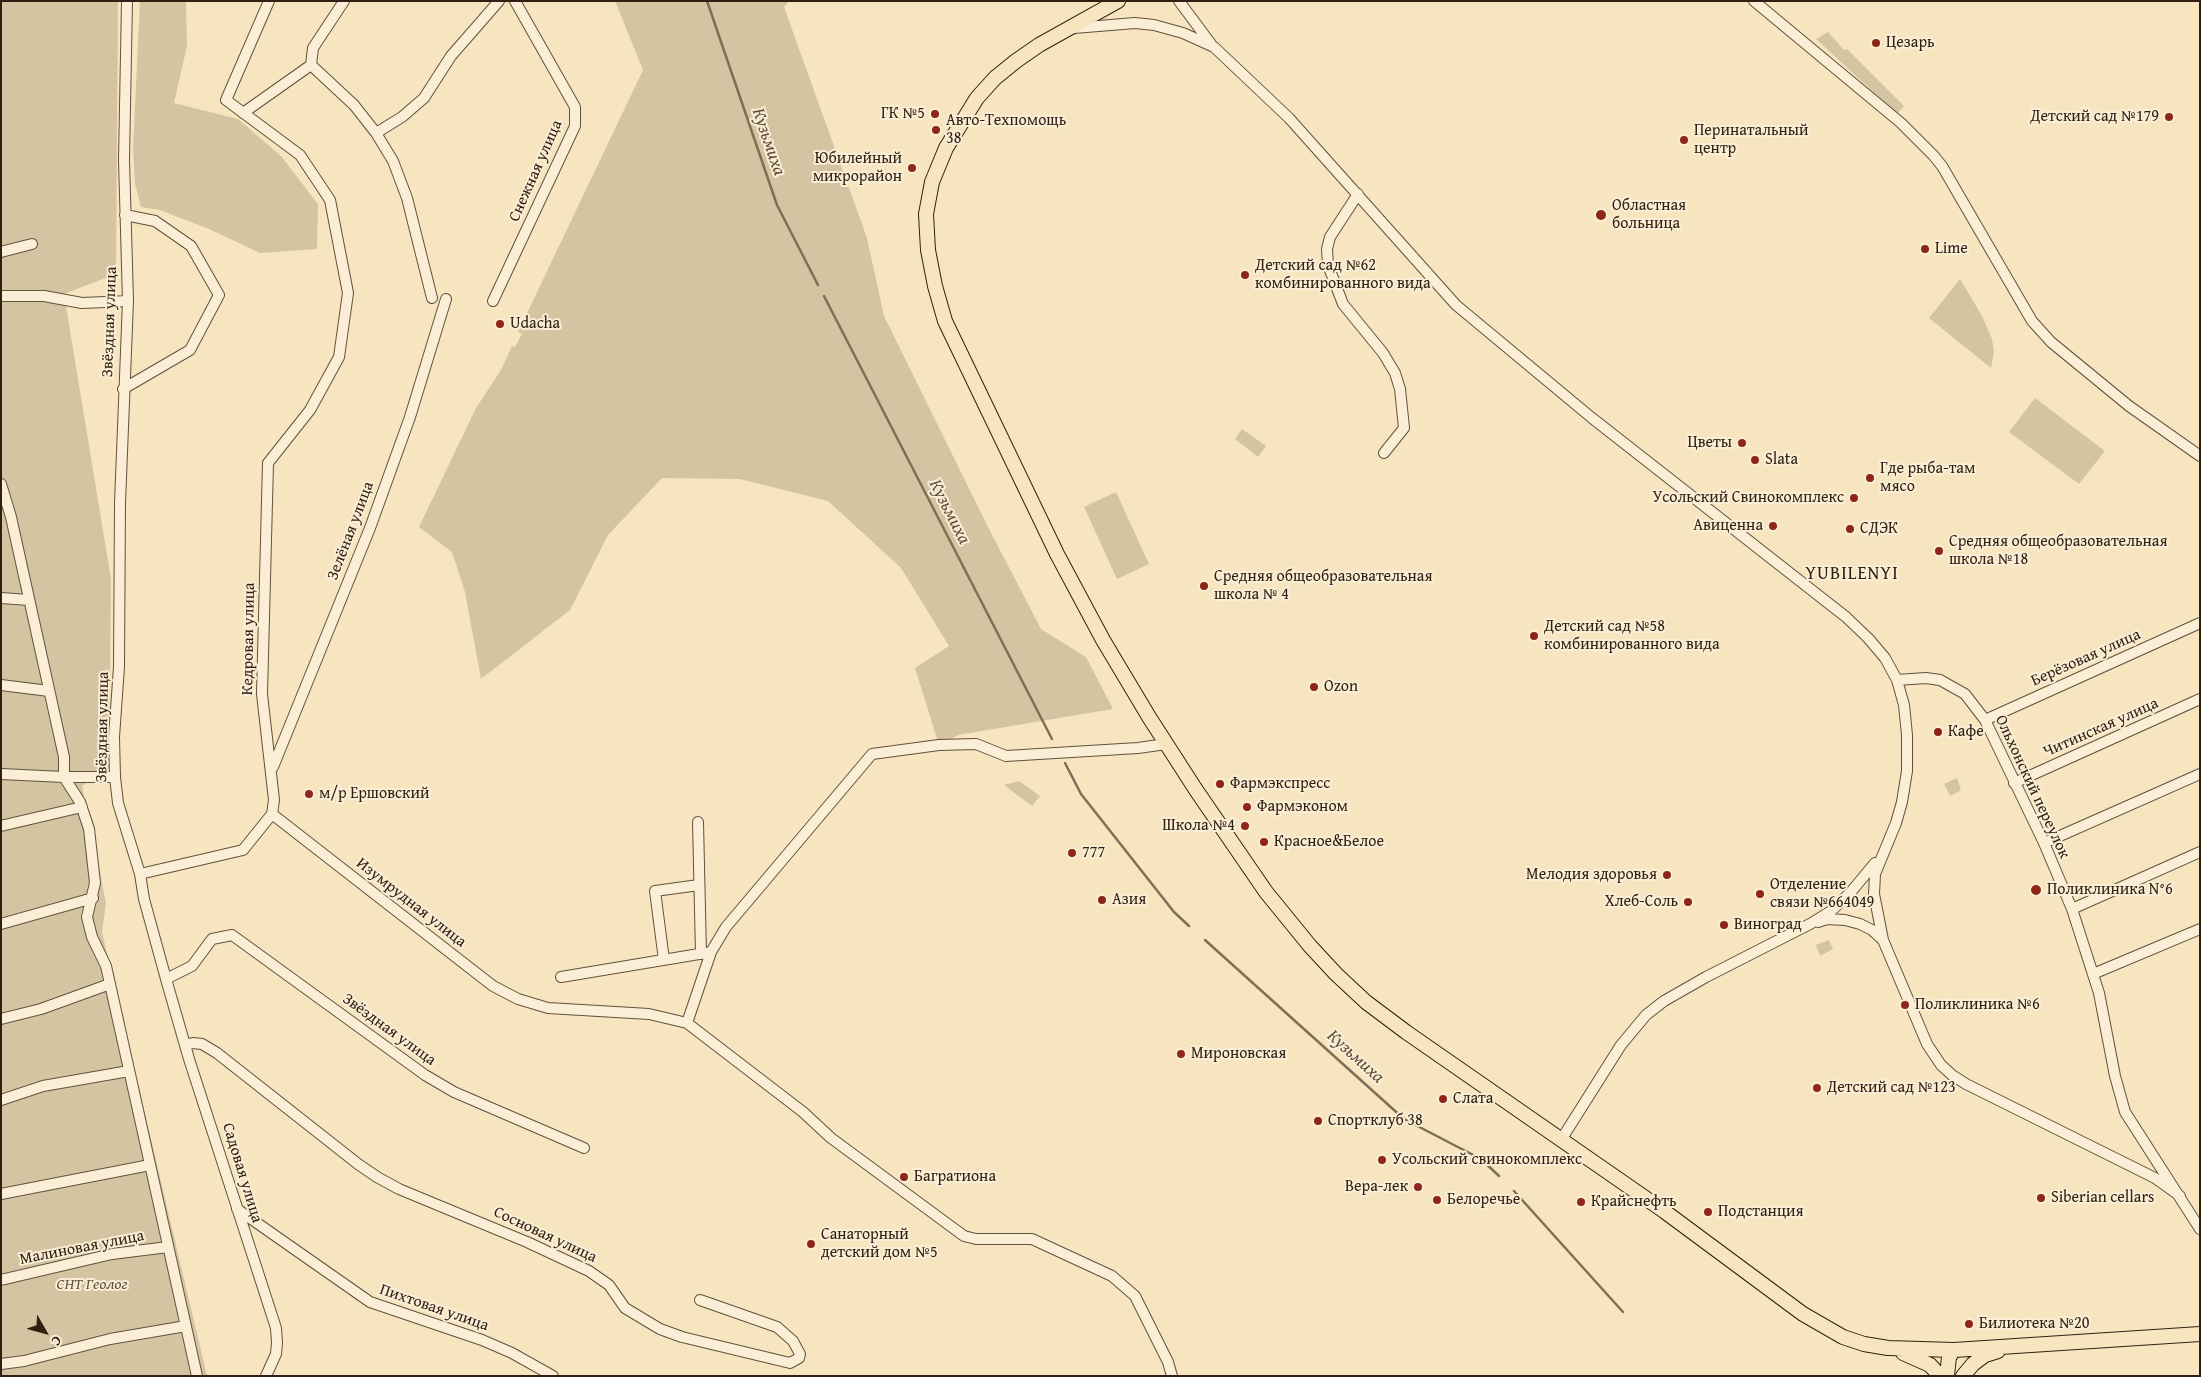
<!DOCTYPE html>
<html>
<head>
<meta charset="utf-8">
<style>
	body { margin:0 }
	#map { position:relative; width:2201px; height:1377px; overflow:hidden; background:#f7e5c0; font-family:"Gentium Book Plus",serif }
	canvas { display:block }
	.frame { position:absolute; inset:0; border:2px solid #312011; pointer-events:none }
	.north { position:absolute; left:20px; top:1307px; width:50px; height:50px; -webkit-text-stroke:4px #faeed6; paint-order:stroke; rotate:128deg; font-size:14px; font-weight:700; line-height:20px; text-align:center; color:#312011 }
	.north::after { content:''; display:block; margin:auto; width:18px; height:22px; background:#312011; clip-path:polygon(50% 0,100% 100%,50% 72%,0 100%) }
</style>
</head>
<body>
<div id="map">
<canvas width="2201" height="1377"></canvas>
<div class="frame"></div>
<div class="north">С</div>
</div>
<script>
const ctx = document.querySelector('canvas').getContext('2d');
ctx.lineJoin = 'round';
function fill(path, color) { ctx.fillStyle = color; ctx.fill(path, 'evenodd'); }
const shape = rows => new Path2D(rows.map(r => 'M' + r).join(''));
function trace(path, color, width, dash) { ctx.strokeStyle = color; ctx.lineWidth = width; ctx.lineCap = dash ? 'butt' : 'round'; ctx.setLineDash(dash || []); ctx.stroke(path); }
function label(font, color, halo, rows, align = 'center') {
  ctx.font = font + ' "Gentium Book Plus",serif'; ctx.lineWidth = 4; ctx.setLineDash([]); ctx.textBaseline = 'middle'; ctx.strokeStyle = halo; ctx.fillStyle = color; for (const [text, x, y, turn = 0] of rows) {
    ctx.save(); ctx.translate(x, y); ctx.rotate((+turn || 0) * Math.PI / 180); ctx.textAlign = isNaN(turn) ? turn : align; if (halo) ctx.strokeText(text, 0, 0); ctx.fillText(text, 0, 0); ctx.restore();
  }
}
fill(shape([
	[1,1,118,1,116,274,64,294,111,579,109,769,82,786,106,903,102,932,207,1376,1,1376],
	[140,1,186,1,187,46,174,103,238,119,281,156,318,204,317,249,260,253,209,229,160,210,141,207,135,184,133,148],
	[615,1,789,1,784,7,867,238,884,316,988,527,1041,629,1086,657,1113,709,958,735,939,745,915,668,949,646,901,568,828,501,740,479,662,478,608,535,570,610,481,679,465,592,452,552,419,527,476,408,501,370,512,346,515,347,522,334,518,332,643,70],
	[1828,32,1844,50,1847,49,1904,106,1897,114,1816,39],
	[1960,279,1982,316,1992,339,1994,352,1991,368,1929,318],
	[2035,398,2105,451,2079,484,2009,432],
	[1242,429,1266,446,1258,457,1235,439],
	[1116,492,1149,564,1117,579,1084,507],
	[1957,778,1961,790,1950,796,1944,784],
	[1019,781,1040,796,1032,806,1004,785],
	[1829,940,1833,949,1820,956,1816,945]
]), '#d5c4a2');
trace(shape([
	[707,1,777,205,818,285],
	[824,296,1052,739],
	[1065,763,1081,794,1174,912,1189,926],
	[1205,940,1404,1119,1481,1159,1499,1176],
	[1514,1191,1623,1312]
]), '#806e56', 2.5);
const minor = shape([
	[127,1,124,160,128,301,120,503,119,667,114,737,115,777,118,803,140,874,144,899,166,979,192,966,212,939,232,935,425,1075,454,1092,584,1148],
	[344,1,313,48,311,65,354,105,376,133,393,161,407,198,432,298],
	[1179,1,1211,44],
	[1754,1,1901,123,1933,155,1942,166,2032,321,2051,342,2129,406,2200,456],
	[1074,28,1135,23,1154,25,1183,33,1214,47,1289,118,1456,305,1592,418,1846,617,1868,638,1885,658,1897,680,1904,705,1907,735,1907,771,1902,802,1896,823,1875,874,1874,894,1883,940,1927,1044,1941,1065,1952,1075,1966,1084,2155,1178,2180,1196],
	[243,113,311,65],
	[376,133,402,117,424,98,451,56,499,1],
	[1358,194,1330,237,1327,249,1328,265,1343,304,1383,353,1395,373,1400,389,1404,428,1384,453],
	[1,252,32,244],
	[1,296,44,296,82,303,128,301],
	[493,301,575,126,575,107,515,1],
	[123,389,190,350,219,295,191,246,155,221,125,215],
	[1,484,11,517,64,757,64,777,80,802,89,829,95,883,87,917,92,937,106,966,197,1376],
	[1,598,29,600],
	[1897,680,1926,678,1940,680,1965,694,1985,720,2044,843,2072,909,2099,993,2115,1076,2125,1112,2200,1229],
	[1,685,49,691],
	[1985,720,2200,623],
	[273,767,370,528,410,417,446,299],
	[1,774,64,777,115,777],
	[2014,783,2200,699],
	[272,814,493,986,518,999,548,1008,649,1014,687,1023,803,1112,831,1138,964,1236,976,1239,1032,1239,1112,1276,1135,1296,1168,1362,1172,1376],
	[698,822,701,954],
	[1,826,82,807],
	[2044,843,2200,774],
	[140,874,243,850,272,814,274,800,262,694,268,463,310,410,339,357,348,293,330,200,300,155,226,100,269,1],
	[2072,909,2200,852],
	[1818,922,1827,919,1845,920,1860,924,1872,930,1883,940],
	[1,924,93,898],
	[664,960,655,891,699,885],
	[2093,974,2200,929],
	[561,977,711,952],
	[166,979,189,1059,276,1328,277,1343,276,1354,266,1376],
	[1,1019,41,1009,110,984],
	[687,1023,711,952,726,927,872,754,939,745,976,744,1006,756,1138,748,1166,744],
	[185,1045,193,1043,202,1044,217,1053,358,1164,377,1177,399,1189,527,1242,589,1271,609,1285,625,1308,660,1329,682,1337,790,1363,799,1358,800,1354,793,1341,777,1327,700,1300],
	[1,1100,43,1086,129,1071],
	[1561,1140,1621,1045,1646,1015,1664,1001,1706,977,1810,924,1831,911,1850,893,1875,863],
	[1,1194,150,1165],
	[237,1209,370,1302,482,1340,512,1353,553,1376],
	[1,1280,112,1254,168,1247],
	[1,1364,24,1361,110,1339,186,1326]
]);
const major = shape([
	[1118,1,1039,45,1016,61,995,78,977,98,946,148,932,182,926,214,928,250,935,286,945,321,1057,554,1103,640,1149,717,1196,790,1266,892,1310,946,1336,974,1366,1002,1406,1032,1664,1211,1803,1314,1843,1337,1864,1344,1888,1348,1954,1350,2200,1334],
	[1903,1353,1930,1365,1940,1376],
	[1947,1376,1949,1357,1954,1350],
	[1963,1376,1973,1364,1985,1355,1998,1351]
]);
trace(minor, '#62513d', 12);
trace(major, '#312011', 16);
trace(minor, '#faeed6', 10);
trace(major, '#f7e5c0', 14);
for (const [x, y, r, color] of [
	[1876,43,5,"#8f2418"],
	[935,114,5,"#8f2418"],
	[2169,117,5,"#8f2418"],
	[936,130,5,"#8f2418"],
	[1684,140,5,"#8f2418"],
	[912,168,5,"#8f2418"],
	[1601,215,6,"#8f2418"],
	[1925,249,5,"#8f2418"],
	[1245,275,5,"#8f2418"],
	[500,324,5,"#8f2418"],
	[1742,443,5,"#8f2418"],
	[1755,460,5,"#8f2418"],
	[1870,478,5,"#8f2418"],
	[1854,498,5,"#8f2418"],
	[1773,526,5,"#8f2418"],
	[1850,529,5,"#8f2418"],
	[1939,551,5,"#8f2418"],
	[1204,586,5,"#8f2418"],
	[1534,636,5,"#8f2418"],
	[1314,687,5,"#8f2418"],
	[1938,732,5,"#8f2418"],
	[1220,784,5,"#8f2418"],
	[309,794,5,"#8f2418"],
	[1247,807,5,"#8f2418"],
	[1245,826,5,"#8f2418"],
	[1264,842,5,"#8f2418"],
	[1072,853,5,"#8f2418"],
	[1667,875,5,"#8f2418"],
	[2036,890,6,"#8f2418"],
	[1760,894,5,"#8f2418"],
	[1102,900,5,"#8f2418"],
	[1688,902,5,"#8f2418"],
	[1724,925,5,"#8f2418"],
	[1905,1005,5,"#8f2418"],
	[1181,1054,5,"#8f2418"],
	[1817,1088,5,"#8f2418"],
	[1443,1099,5,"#8f2418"],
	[1318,1121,5,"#8f2418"],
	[1382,1160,5,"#8f2418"],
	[904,1177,5,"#8f2418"],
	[1418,1187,5,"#8f2418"],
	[2041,1198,5,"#8f2418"],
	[1437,1200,5,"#8f2418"],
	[1581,1202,5,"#8f2418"],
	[1708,1212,5,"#8f2418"],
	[811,1244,5,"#8f2418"],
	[1969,1324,5,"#8f2418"]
]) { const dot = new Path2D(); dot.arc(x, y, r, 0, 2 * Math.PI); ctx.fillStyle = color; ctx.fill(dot); trace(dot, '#faeed6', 2); }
label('16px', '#312011', '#faeed6', [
	["Цезарь",1886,43],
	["ГК №5",925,114,"right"],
	["Детский сад №179",2159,117,"right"],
	["Авто-Техпомощь",946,121],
	["38",946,139],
	["Перинатальный",1694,131],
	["центр",1694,149],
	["Юбилейный",902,159,"right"],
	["микрорайон",902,177,"right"],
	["Областная",1612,206],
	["больница",1612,224],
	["Lime",1935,249],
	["Детский сад №62",1255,266],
	["комбинированного вида",1255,284],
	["Udacha",510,324],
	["Цветы",1732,443,"right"],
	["Slata",1765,460],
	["Где рыба-там",1880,469],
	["мясо",1880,487],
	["Усольский Свинокомплекс",1844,498,"right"],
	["Авиценна",1763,526,"right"],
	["СДЭК",1860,529],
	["Средняя общеобразовательная",1949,542],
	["школа №18",1949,560],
	["Средняя общеобразовательная",1214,577],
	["школа № 4",1214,595],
	["Детский сад №58",1544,627],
	["комбинированного вида",1544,645],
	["Ozon",1324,687],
	["Кафе",1948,732],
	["Фармэкспресс",1230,784],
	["м/р Ершовский",319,794],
	["Фармэконом",1257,807],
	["Школа №4",1235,826,"right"],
	["Красное&Белое",1274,842],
	["777",1082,853],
	["Мелодия здоровья",1657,875,"right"],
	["Отделение",1770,885],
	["связи №664049",1770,903],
	["Поликлиника N°6",2047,890],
	["Азия",1112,900],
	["Хлеб-Соль",1678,902,"right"],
	["Виноград",1734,925],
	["Поликлиника №6",1915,1005],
	["Мироновская",1191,1054],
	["Детский сад №123",1827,1088],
	["Слата",1453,1099],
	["Спортклуб 38",1328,1121],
	["Усольский свинокомплекс",1392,1160],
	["Багратиона",914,1177],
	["Вера-лек",1408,1187,"right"],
	["Siberian cellars",2051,1198],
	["Белоречье",1447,1200],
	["Крайснефть",1591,1202],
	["Подстанция",1718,1212],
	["Санаторный",821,1235],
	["детский дом №5",821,1253],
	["Билиотека №20",1979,1324]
], 'left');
label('16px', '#312011', '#faeed6', [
	["Снежная улица",536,171,-66],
	["Звёздная улица",110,322,-88],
	["Зелёная улица",351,531,-69],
	["Кедровая улица",249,639,-89],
	["Берёзовая улица",2086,658,-24],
	["Звёздная улица",103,727,-89],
	["Читинская улица",2101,728,-24],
	["Ольхонский переулок",2032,787,65],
	["Изумрудная улица",411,903,38],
	["Звёздная улица",389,1030,36],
	["Садовая улица",242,1173,73],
	["Сосновая улица",545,1235,25],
	["Малиновая улица",82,1248,-11],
	["Пихтовая улица",434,1308,19]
]);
label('italic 16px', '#62513c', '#faeed6', [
	["СНТ Геолог",92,1285]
]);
label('italic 18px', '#5f4e39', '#faeed6', [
	["Кузьмиха",768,142,71],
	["Кузьмиха",949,512,63],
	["Кузьмиха",1355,1057,42]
]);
ctx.letterSpacing = '1px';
label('18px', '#312011', '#faeed6', [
	["YUBILENYI",1852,574]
]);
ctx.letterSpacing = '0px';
</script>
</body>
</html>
